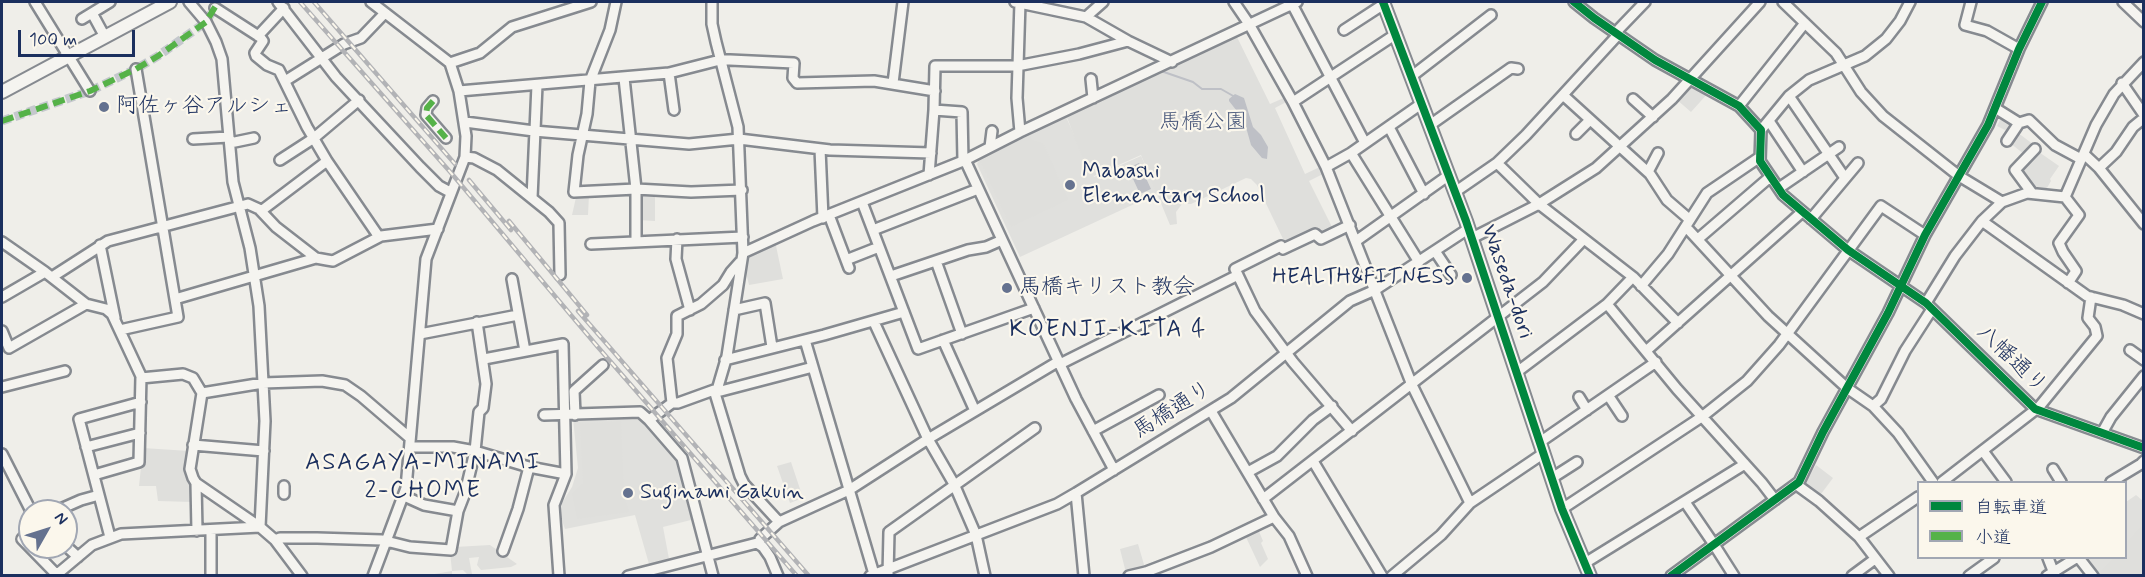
<!DOCTYPE html>
<html>
<head>
<meta charset="utf-8">
<style>
	body { margin:0 }
	#map { position:relative; width:2145px; height:577px; overflow:hidden; background:#efeee9; font-family:Mynerve,"Klee One",sans-serif }
	canvas { display:block }
	.frame { position:absolute; inset:0; border:3px solid #1b2f5e; pointer-events:none }
	.legend { position:absolute; left:1917px; top:481px; width:210px; height:78px; box-sizing:border-box; background:#fbf7ec; border:2px solid #a1a7b3; margin:0; padding:8px 10px; list-style:none; font-size:18px; color:#1b2f5e }
	.legend li { display:flex; align-items:center; gap:12px; height:30px }
	.legend b { width:30px; border:2px solid #a1a7b3 }
	.north { position:absolute; left:18px; top:499px; width:60px; height:60px; box-sizing:border-box; background:#fbf7ec; border:2px solid #a1a7b3; border-radius:50%; rotate:51deg; font-size:16px; font-weight:700; line-height:24px; text-align:center; color:#1b2f5e }
	.north::after { content:''; display:block; margin:auto; width:21px; height:27px; background:#65728f; clip-path:polygon(50% 0,100% 100%,50% 72%,0 100%) }
	.scale { position:absolute; left:18px; top:30px; width:117px; height:27px; box-sizing:border-box; border:3px solid #1b2f5e; border-top:0; padding-left:8px; font-size:18px; line-height:21px; white-space:nowrap; color:#1b2f5e; -webkit-text-stroke:4px #fbf7ec; paint-order:stroke }
</style>
</head>
<body>
<div id="map">
<canvas width="2145" height="577"></canvas>
<div class="frame"></div>
<ul class="legend">
<li><b style="height:8px;background:#00873e"></b>自転車道</li>
<li><b style="height:8px;background:#55b248"></b>小道</li>
</ul>
<div class="north">N</div>
<div class="scale">100 m</div>
</div>
<script>
const ctx = document.querySelector('canvas').getContext('2d');
ctx.lineJoin = 'round';
function fill(path, color) { ctx.fillStyle = color; ctx.fill(path, 'evenodd'); }
const shape = rows => new Path2D(rows.map(r => 'M' + r).join(''));
function trace(path, color, width, dash) { ctx.strokeStyle = color; ctx.lineWidth = width; ctx.lineCap = dash ? 'butt' : 'round'; ctx.setLineDash(dash || []); ctx.stroke(path); }
function label(font, color, halo, rows, align = 'center') {
  ctx.font = font + ' Mynerve,"Klee One",sans-serif'; ctx.lineWidth = 4.5; ctx.setLineDash([]); ctx.textBaseline = 'middle'; ctx.strokeStyle = halo; ctx.fillStyle = color; for (const [text, x, y, turn = 0] of rows) {
    ctx.save(); ctx.translate(x, y); ctx.rotate((+turn || 0) * Math.PI / 180); ctx.textAlign = isNaN(turn) ? turn : align; if (halo) ctx.strokeText(text, 0, 0); ctx.fillText(text, 0, 0); ctx.restore();
  }
}
fill(shape([
	[1066,117,1094,177,1141,156,1158,193,1020,257,977,164,980,158],
	[639,417,679,463,695,519,663,527,669,559,649,564,635,515,565,529,562,520,562,503,572,487,578,468,573,418],
	[2136,495,2143,501,2143,575,2097,575,2084,558,2126,558,2126,502]
]), '#e0e0dd');
fill(shape([
	[1236,35,1270,104,1286,97,1288,101,1275,108,1305,174,1322,166,1325,173,1309,181,1333,229,1323,235,1285,243,1257,185,1251,179,1246,178,1191,204,1187,204,1188,202,1182,204,1176,212,1177,224,1170,225,1141,155,1094,176,1091,174,1078,146,1066,115],
	[1691,84,1709,92,1691,112,1676,99],
	[2002,116,2015,124,2013,129,2038,148,2036,150,2059,166,2050,179,2051,181,2044,193,2035,192,2019,169,2029,158,2010,143,2015,135,1997,126],
	[1031,136,1032,140,1043,143,1068,200,1011,227,980,160],
	[639,192,655,193,655,221,638,220],
	[577,193,589,195,588,215,572,215],
	[775,241,783,279,749,285,744,264,747,253],
	[621,421,624,497,629,512,577,519,572,494,583,484,580,424],
	[143,448,189,451,194,484,193,502,158,501,156,486,139,486],
	[791,462,803,498,790,503,777,466],
	[1816,465,1833,478,1818,498,1803,487],
	[2142,526,2144,528,2143,575,2103,575,2100,573,2114,558,2126,558,2126,544],
	[1258,529,1263,541,1261,543,1268,559,1260,567,1245,535],
	[1138,544,1145,568,1126,573,1120,549],
	[490,545,517,564,511,567,481,570,477,565,479,557,469,558,472,574,468,575,463,570,452,571,452,575,423,576,452,571,450,552,455,547]
]), '#dfdfdc');
fill(shape([
	[1235,94,1244,98,1253,127,1261,135,1268,147,1267,159,1262,158,1251,145,1244,120,1229,101,1229,99],
	[1139,163,1151,189,1140,194,1128,168]
]), '#bec0c6');
trace(shape([
	[1161,71,1193,82,1202,89,1221,89,1235,97]
]), '#bec0c6', 2);
trace(shape([
	[2,121,90,91,136,69,158,56,206,22,218,2]
]), '#c5c8cd', 9, [9, 4.5]);
const minor = shape([
	[35,2,90,91],
	[189,2,206,22,216,42,222,59,233,182,250,248,259,306,265,421,260,527],
	[278,2,336,77,420,167,439,186,450,192],
	[371,2,450,63,459,91,466,136,465,157,426,259,406,488,373,576],
	[616,2,610,30,590,81,587,114,578,155,574,192,636,189,691,192,742,190],
	[712,2,712,24,716,42,738,127,743,253,727,356,717,390],
	[1015,2,1086,17,1128,41,1172,62],
	[1020,2,1017,98,1020,132],
	[1234,2,1249,24,1293,102,1326,167,1412,385,1470,503],
	[1574,2,1594,18,1655,60,1739,106,1761,130,1760,161,1783,195,1848,250,1926,303,2035,409,2144,448],
	[1783,2,1836,53,1861,92,1883,116,1959,176,2002,202],
	[1971,2,1965,25,1987,31,2019,49],
	[2123,2,2144,22],
	[1292,4,1365,143],
	[215,8,260,37,263,41,255,53,256,56,267,65,279,70,307,127,327,161,379,237],
	[92,13,105,37],
	[1086,17,1103,2],
	[82,19,110,2],
	[1344,30,1384,4],
	[258,36,284,8],
	[450,63,480,53,512,27,591,2],
	[669,73,674,110],
	[1412,76,1491,15],
	[624,78,636,189,636,242],
	[1091,79,1093,98],
	[285,81,344,44,361,38,384,14],
	[893,83,903,2],
	[2122,83,2144,115],
	[459,91,669,73,720,60,730,60,794,63,793,78,797,83,874,81,935,91],
	[1563,95,1650,174,1667,200,1689,219],
	[1789,96,1845,178],
	[1633,99,1653,117],
	[433,101,427,108,426,115,446,138],
	[1293,102,1396,34],
	[1739,106,1805,23],
	[1995,108,2019,123,2029,120,2055,145,2081,159],
	[934,110,962,112,963,161],
	[1769,121,1803,172],
	[465,122,534,131,689,144,739,139,830,150,931,153],
	[1430,125,1511,68,1518,69],
	[1389,127,1424,194],
	[1761,130,1789,96,1809,80,1865,56,1886,39,1900,21,1910,2],
	[1576,134,1590,120],
	[193,139,229,137],
	[2007,141,2019,123],
	[230,143,254,138],
	[990,147,992,131],
	[820,149,823,218],
	[1351,153,1419,262],
	[2084,154,2099,168,2144,224],
	[465,157,474,158,497,170,549,212,559,223,560,275],
	[280,160,314,138,359,100],
	[965,160,1076,399,1114,470],
	[1497,163,1539,204,1633,277,1678,323],
	[1326,167,1351,153,1421,104],
	[2099,168,2116,152,2133,127,2144,118],
	[1648,172,1658,153],
	[929,175,934,110,935,66,1017,66,1079,54,1128,41],
	[1779,188,1839,147],
	[1455,192,1497,163,1526,135,1616,37,1619,29,1645,2],
	[2032,193,2015,170,2035,149],
	[2065,197,2096,125,2114,94,2144,62],
	[532,198,537,85],
	[862,202,918,349,1034,308],
	[261,211,327,161],
	[829,215,849,268],
	[1811,219,1858,163],
	[1982,221,2087,296,2123,305,2144,314],
	[1350,225,1321,239,1315,234,1283,249,1281,246,1235,269,1255,311,1293,362,1352,431],
	[1686,227,1768,316,1847,388,1873,406,1898,433,1933,482],
	[873,230,978,189],
	[1472,238,1539,204,1596,168,1672,99,1760,2],
	[677,239,676,259,690,310],
	[1698,239,1770,177],
	[1356,241,1449,175],
	[2,242,45,272,86,304,106,309,112,314,141,376,139,462,94,475],
	[591,244,743,237],
	[100,245,115,318],
	[1435,251,1451,275],
	[743,253,813,221,963,161,1020,132,1297,2],
	[846,260,879,247],
	[936,261,962,334],
	[891,276,968,250,986,247,1002,240],
	[52,277,108,241,248,204,259,209,276,227,316,258,327,260,333,261,381,236,438,229],
	[512,279,525,351],
	[1641,286,1668,254,1707,193,1760,157],
	[2,297,45,272],
	[175,299,316,258],
	[1926,303,1955,256,1982,221,2002,202,2027,193,2065,197,2079,215,2059,243,2063,252,2076,271,2068,283],
	[1607,304,1677,389,1762,483,1775,500],
	[734,310,765,303,772,347],
	[874,322,928,439,954,484,976,535,985,576],
	[120,330,178,317,136,69],
	[2,331,9,348,86,304],
	[420,334,518,315],
	[805,340,874,574],
	[943,340,975,411],
	[2130,350,2144,360],
	[1646,351,1802,212],
	[484,359,563,344,566,474,554,505,559,576],
	[725,360,824,335,904,312],
	[1060,364,1238,275],
	[1517,372,1607,304,1633,277],
	[141,378,183,374,193,378,202,393,190,469,193,478,196,483,260,527,275,540,302,576],
	[2,387,65,371],
	[714,390,740,476,744,484,779,522,849,490,928,439,1059,361],
	[202,393,263,383,322,381,345,385,361,396,410,438],
	[1608,395,1622,416],
	[1579,397,1587,410],
	[672,403,667,358,677,334,677,316,701,304,723,285,731,272,740,262],
	[1873,406,1881,399,1905,351,1932,309],
	[1211,411,1274,517,1289,536,1307,576],
	[544,415,640,412,649,420,682,458,713,576],
	[575,415,574,391,603,365],
	[649,420,672,403,678,403,714,390,721,391,813,367],
	[1093,431,1159,395],
	[2102,433,2111,417,2144,376],
	[1540,442,1656,362],
	[193,445,264,451],
	[86,447,140,433],
	[410,447,453,447,475,451,529,467,566,474],
	[1983,451,2006,482],
	[2,454,31,511],
	[1313,461,1382,576],
	[2053,469,2061,482],
	[1248,472,1277,456,1313,420,1332,406],
	[1552,478,1577,462],
	[1942,482,2039,407,2097,336,2095,327,2088,318,2091,297],
	[2111,482,2141,464,2144,461],
	[196,483,197,531],
	[1797,485,1819,501,1859,537,1889,576],
	[1076,493,1084,576],
	[284,494,284,486],
	[404,496,424,505,458,511],
	[1263,499,1543,282,1584,239],
	[1685,502,1713,543],
	[1562,509,1703,416,1747,381,1779,345,1881,206,1925,235],
	[56,511,81,500,99,495],
	[30,530,22,539,56,574],
	[110,537,79,419,141,402],
	[1859,537,1918,497],
	[275,540,280,538,317,538,382,540,410,547,451,550,458,511,465,493,475,451,479,412,483,408,486,384,477,322],
	[1713,543,1734,576],
	[760,545,760,539,779,522],
	[66,546,78,557],
	[503,551,518,509,529,467],
	[2048,558,2055,576],
	[2079,558,2093,576],
	[1585,563,1745,464],
	[888,575,889,532,1035,428],
	[55,576,92,545,121,534,260,527],
	[211,576,211,530],
	[628,576,757,543,763,547,770,557,778,576],
	[870,576,1057,504,1076,493,1231,398,1350,301,1375,290,1468,229],
	[1129,576,1146,572,1211,547,1274,517],
	[1392,576,1441,535,1470,503,1544,453],
	[1671,576,1799,482,1823,432,1888,313,1925,235,1988,125,2019,49,2042,2],
	[1852,576,1875,559],
	[1969,576,1994,558],
	[2047,576,2076,558]
]);
const major = shape([
	[1383,2,1466,221,1562,509,1590,576],
	[2,92,170,2]
]);
trace(minor, '#868a90', 14);
trace(major, '#868a90', 16);
trace(minor, '#f5f4f0', 9);
trace(major, '#f5f4f0', 12);
const rail = shape([
	[300,2,452,174,597,346,797,576],
	[314,2,455,164],
	[469,180,511,230],
	[509,221,587,315],
	[578,311,809,576]
]);
trace(rail, '#b2b3b6', 4.5);
trace(rail, '#fbf7ec', 2, [7]);
trace(shape([
	[433,101,427,108,426,115,446,138],
	[2,121,90,91,136,69,158,56,206,22,218,2]
]), '#55b248', 6, [12, 6]);
trace(shape([
	[1383,2,1466,221,1562,509,1590,576],
	[1574,2,1594,18,1655,60,1739,106,1761,130,1760,161,1783,195,1848,250,1926,303,2035,409,2144,448],
	[1671,576,1799,482,1823,432,1888,313,1925,235,1988,125,2019,49,2042,2]
]), '#00873e', 8);
for (const [x, y, r, color] of [
	[104,107,6,"#65728f"],
	[1070,185,6,"#65728f"],
	[1467,278,6,"#65728f"],
	[1007,288,6,"#65728f"],
	[628,493,6,"#65728f"]
]) { const dot = new Path2D(); dot.arc(x, y, r, 0, 2 * Math.PI); ctx.fillStyle = color; ctx.fill(dot); trace(dot, '#fbf7ec', 2); }
label('22px', '#1b2f5e', '#fbf7ec', [
	["阿佐ヶ谷アルシェ",116,107],
	["Mabashi",1082,172],
	["Elementary School",1082,197],
	["HEALTH&FITNESS",1455,278,"right"],
	["馬橋キリスト教会",1019,288],
	["Suginami Gakuin",640,493]
], 'left');
label('22px', '#49587b', '#fbf7ec', [
	["馬橋公園",1203,123]
]);
label('22px', '#1b2f5e', '#fbf7ec', [
	["Waseda-dori",1506,282,71],
	["八幡通り",2011,360,44],
	["馬橋通り",1173,411,-32]
]);
ctx.letterSpacing = '1.5px';
label('24px', '#1b2f5e', '#fbf7ec', [
	["KOENJI-KITA 4",1108,331],
	["ASAGAYA-MINAMI",423,464],
	["2-CHOME",423,492]
]);
ctx.letterSpacing = '0px';
</script>
</body>
</html>
